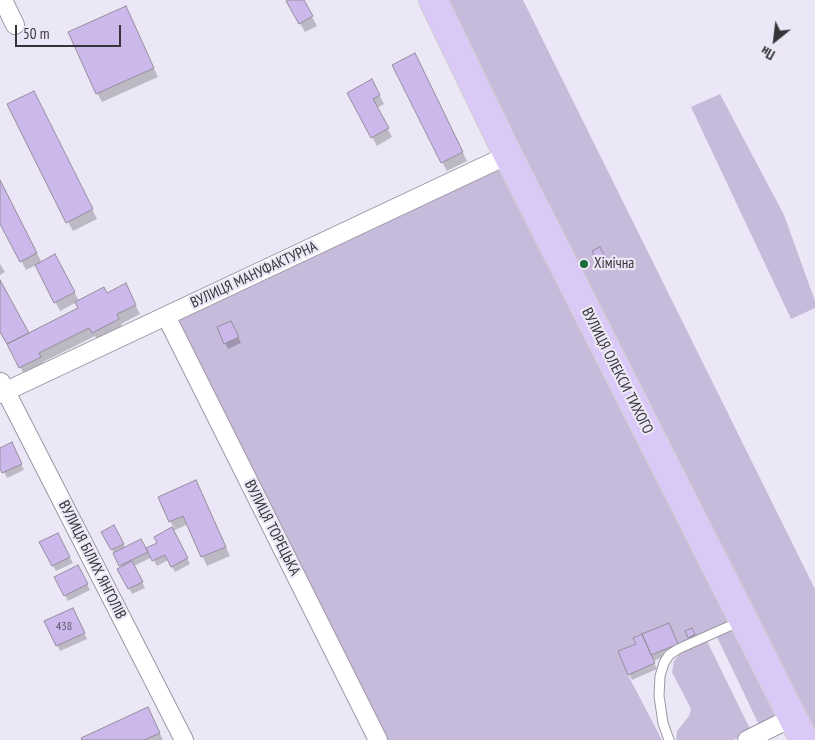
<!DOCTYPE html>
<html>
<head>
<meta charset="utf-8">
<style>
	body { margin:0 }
	#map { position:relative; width:815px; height:740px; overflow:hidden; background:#ece7f6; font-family:"PT Sans Narrow",sans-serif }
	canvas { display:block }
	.north { position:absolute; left:750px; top:15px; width:50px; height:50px; -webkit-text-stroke:4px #ece7f6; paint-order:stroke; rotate:209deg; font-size:14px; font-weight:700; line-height:20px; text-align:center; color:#363439 }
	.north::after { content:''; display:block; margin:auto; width:18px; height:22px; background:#363439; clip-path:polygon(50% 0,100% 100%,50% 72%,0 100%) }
	.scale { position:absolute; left:15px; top:25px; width:106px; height:22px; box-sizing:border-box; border:2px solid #363439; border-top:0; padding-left:6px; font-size:15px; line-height:18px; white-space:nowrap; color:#363439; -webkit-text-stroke:4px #ece7f6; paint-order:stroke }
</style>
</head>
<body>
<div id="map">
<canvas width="815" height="740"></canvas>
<div class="north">Пн</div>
<div class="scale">50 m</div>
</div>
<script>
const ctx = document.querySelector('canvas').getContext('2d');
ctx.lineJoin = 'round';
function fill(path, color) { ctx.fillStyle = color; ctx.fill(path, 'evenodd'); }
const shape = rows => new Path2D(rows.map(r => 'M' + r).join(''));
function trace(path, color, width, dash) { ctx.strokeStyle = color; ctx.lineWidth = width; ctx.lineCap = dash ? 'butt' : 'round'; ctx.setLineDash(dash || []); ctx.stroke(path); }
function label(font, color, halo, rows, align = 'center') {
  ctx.font = font + ' "PT Sans Narrow",sans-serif'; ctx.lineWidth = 4.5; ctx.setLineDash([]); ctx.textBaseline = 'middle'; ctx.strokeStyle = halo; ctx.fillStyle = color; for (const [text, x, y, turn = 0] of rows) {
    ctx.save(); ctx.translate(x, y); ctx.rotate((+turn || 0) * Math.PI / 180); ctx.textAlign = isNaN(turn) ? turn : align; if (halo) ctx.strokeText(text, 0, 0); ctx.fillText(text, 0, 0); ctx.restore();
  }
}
fill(shape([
	[445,0,523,0,815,589,815,737],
	[720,94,784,215,815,301,815,308,791,319,691,107],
	[501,167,730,619,727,623,678,644,633,638,636,644,618,651,628,675,662,740,385,740,178,328,178,318],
	[730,631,736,632,776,713,772,721,760,727,717,637],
	[707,641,751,731,733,740,676,740,677,731,689,716,691,709,672,672,674,661,680,653]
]), '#c7bbdc');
fill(shape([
	[290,0,303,0,317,26,305,32,288,2],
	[130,17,158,77,102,102,97,93],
	[420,64,467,161,447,171,442,162],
	[372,81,384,104,377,108,392,137,377,146,372,137],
	[38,101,97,219,73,231,68,222],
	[0,182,42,263,60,265,79,301,107,294,130,294,140,314,121,324,123,329,98,341,95,336,43,362,45,366,25,376,0,330,0,283,29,334,80,308,77,302,60,311,36,265,26,270,0,221],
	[600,248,609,266,603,269,594,251],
	[0,264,5,272,0,275],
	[234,328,241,343,228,349,225,343],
	[0,449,14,449,24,470,7,478,2,468,0,469],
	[196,481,230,556,207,566,188,524,173,531,190,564,175,572,168,560,157,566,152,557,134,566,145,588,132,594,119,569,122,568,103,532,113,526,126,549,146,550,159,543,155,537,174,528,170,521],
	[57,534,73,563,56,571,41,543],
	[78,567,90,590,68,601,56,578],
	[76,615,87,639,60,651,46,622],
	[692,629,696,637,690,640,686,632],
	[671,630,680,650,653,661,657,669,632,680,619,652],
	[148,709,163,740,83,740]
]), '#0003');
const building = shape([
	[288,0,304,0,313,16,299,24,286,1,288,0],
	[126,6,154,68,96,94,68,32,126,6],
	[415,53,463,152,441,163,392,65,415,53],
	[372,79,380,95,373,99,389,128,371,138,347,93,372,79],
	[34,91,93,209,66,223,7,104,34,91],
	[0,180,37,253,20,262,0,224,0,180],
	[600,247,608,263,600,267,592,251,600,247],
	[55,254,75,292,54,303,35,265,55,254],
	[0,280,29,333,7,344,0,332,0,280],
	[126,283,136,305,117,314,119,319,92,333,89,328,39,353,41,357,19,368,7,344,78,308,75,302,104,287,107,293,126,283],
	[231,321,239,337,224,344,217,327,231,321],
	[12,442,22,464,2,473,0,468,0,448,12,442],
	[196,480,226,547,201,557,183,516,169,522,158,497,196,480],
	[114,525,124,544,111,550,101,532,114,525],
	[172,527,188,558,171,567,165,555,152,561,146,548,157,543,154,537,172,527],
	[58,533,70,557,52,566,39,542,58,533],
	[141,539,148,552,119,566,113,553,141,539],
	[132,561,143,582,128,589,117,569,132,561],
	[78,565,88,584,64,596,54,577,78,565],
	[73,608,85,633,56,646,44,621,73,608],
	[669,623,678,644,651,655,642,634,669,623],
	[692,628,695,634,688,638,685,631,692,628],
	[642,634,655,663,628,675,618,651,636,644,633,638,642,634],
	[148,707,160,733,144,740,82,740,81,738,148,707]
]);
fill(building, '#ccb8eb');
trace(building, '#938e9b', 1);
const lane = shape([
	[669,740,663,723,659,696,660,676,664,663,669,655,678,649,741,621]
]);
const street = shape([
	[3,0,15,25],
	[166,316,378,740],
	[1,382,184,740],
	[0,394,508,155],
	[747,740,793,717]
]);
const primary = shape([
	[433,0,508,155,804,740]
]);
trace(lane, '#9c97a4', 11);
trace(street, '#9c97a4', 20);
trace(primary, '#cfcecf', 30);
trace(lane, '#fff', 9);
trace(street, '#fff', 18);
trace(primary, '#dac8f7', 28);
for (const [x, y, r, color] of [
	[584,264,5,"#1a6a3a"]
]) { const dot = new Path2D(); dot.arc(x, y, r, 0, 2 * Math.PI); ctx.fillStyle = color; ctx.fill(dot); trace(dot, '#ece7f6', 2); }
label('12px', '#5c5566', null, [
	["438",64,627]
]);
label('15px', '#363439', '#ece7f6', [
	["Хімічна",594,264]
], 'left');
label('15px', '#363439', '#ece7f6', [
	["ВУЛИЦЯ МАНУФАКТУРНА",254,275,-25],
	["ВУЛИЦЯ ОЛЕКСИ ТИХОГО",617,371,63],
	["ВУЛИЦЯ ТОРЕЦЬКА",272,528,63],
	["ВУЛИЦЯ БІЛИХ ЯНГОЛІВ",92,560,63]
]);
</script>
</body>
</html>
